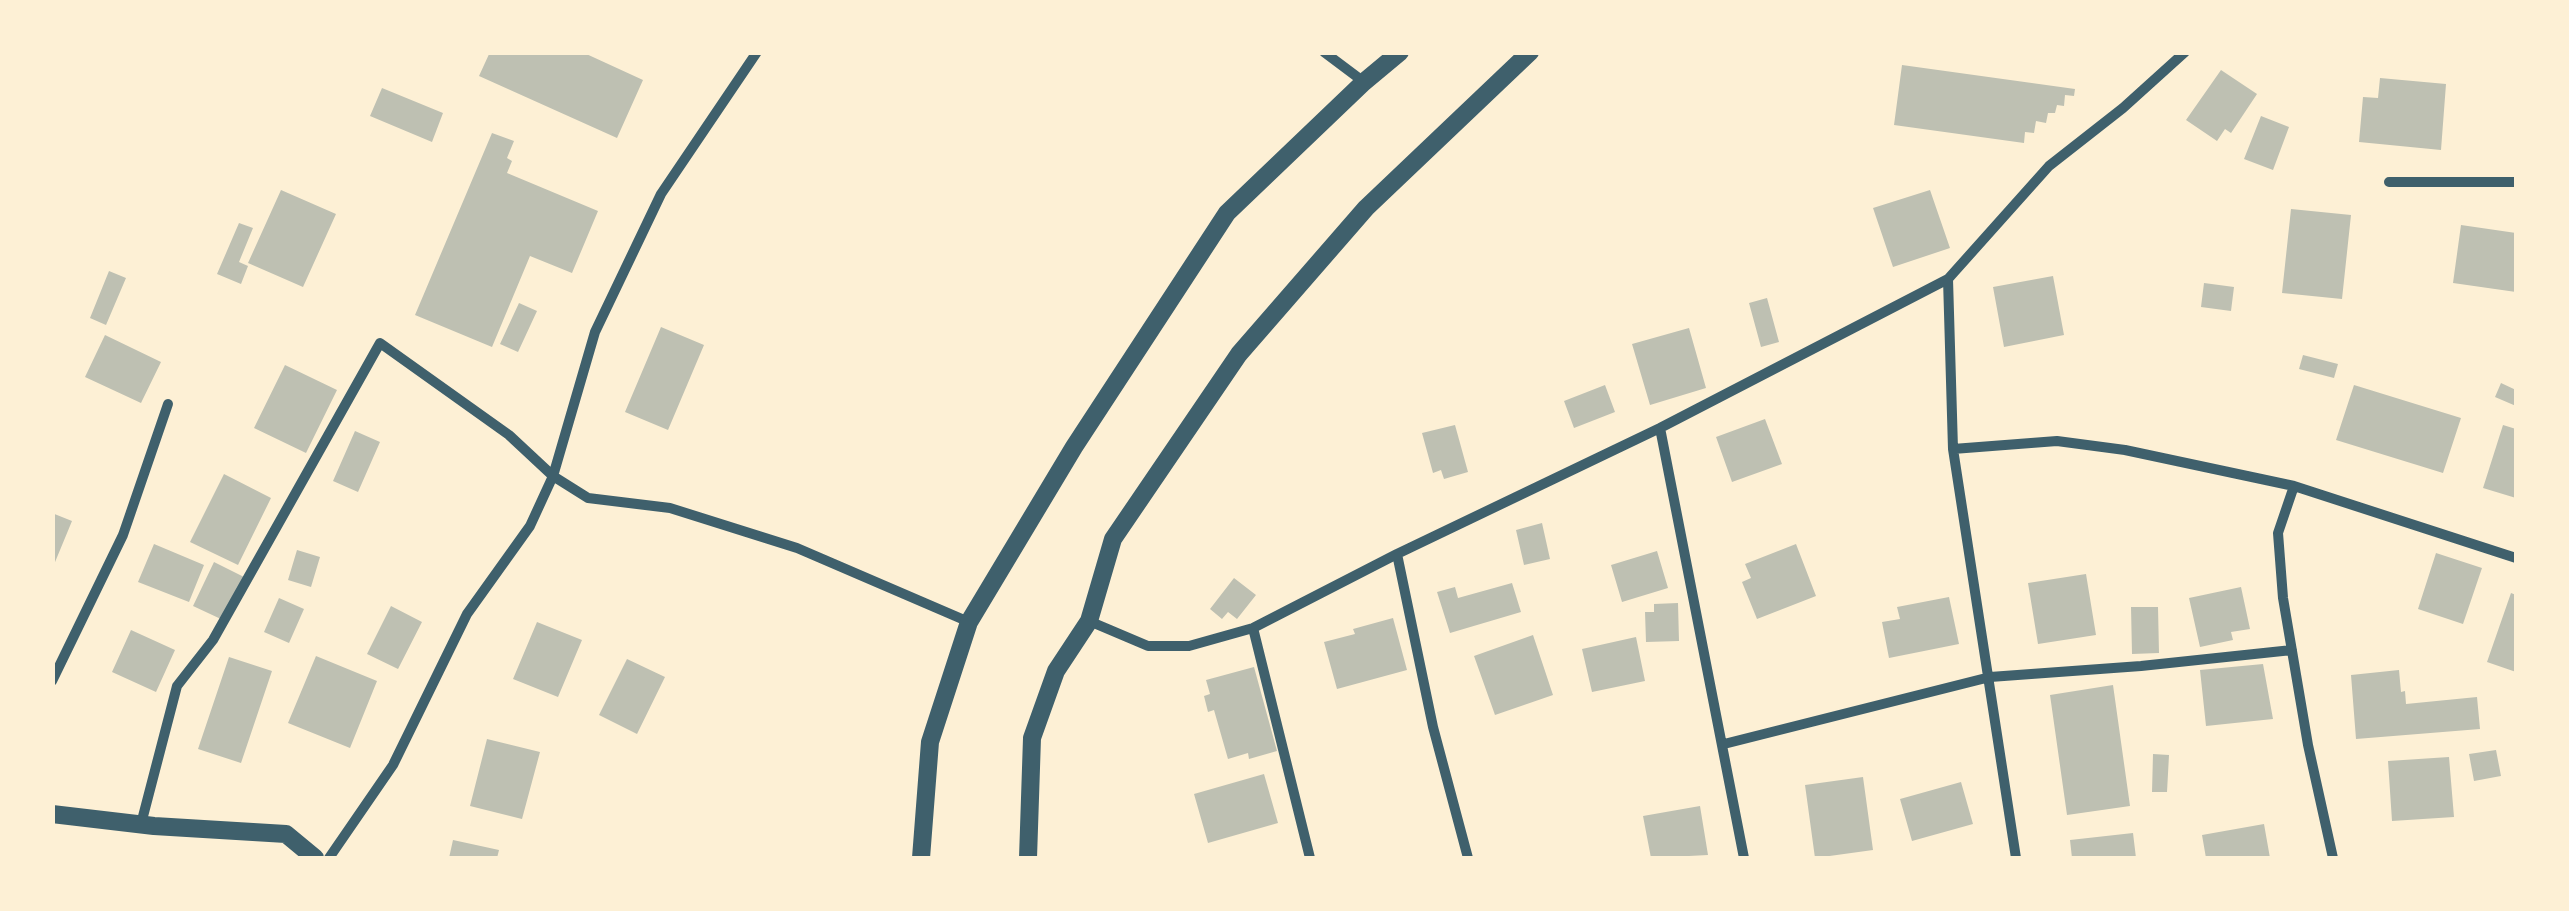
<!DOCTYPE html>
<html>
<head>
<meta charset="utf-8">
<style>
	body { margin:0 }
	#map { position:relative; width:2569px; height:911px; overflow:hidden; background:#fdf0d5; font-family:"Alegreya Sans",sans-serif }
	canvas { display:block }
	.frame { position:absolute; inset:0; border:55px solid #fdf0d5; pointer-events:none }
</style>
</head>
<body>
<div id="map">
<canvas width="2569" height="911"></canvas>
<div class="frame"></div>
</div>
<script>
const ctx = document.querySelector('canvas').getContext('2d');
ctx.lineJoin = 'round';
function fill(path, color) { ctx.fillStyle = color; ctx.fill(path, 'evenodd'); }
const shape = rows => new Path2D(rows.map(r => 'M' + r).join(''));
function trace(path, color, width, dash) { ctx.strokeStyle = color; ctx.lineWidth = width; ctx.lineCap = dash ? 'butt' : 'round'; ctx.setLineDash(dash || []); ctx.stroke(path); }
fill(shape([
	[490,52,582,52,643,80,617,138,479,76],
	[1902,65,2075,89,2074,96,2065,95,2064,106,2057,105,2055,113,2048,113,2046,123,2036,121,2034,133,2025,132,2024,143,1894,125],
	[2221,70,2257,94,2231,133,2225,129,2217,141,2186,120],
	[2380,78,2446,84,2441,150,2359,142,2363,97,2378,98],
	[382,88,443,113,432,142,370,116],
	[2261,116,2289,127,2273,170,2244,159],
	[492,133,514,141,507,158,512,161,507,173,598,211,572,273,530,256,492,347,415,315],
	[281,190,336,214,303,287,248,263],
	[1930,190,1950,248,1893,267,1873,208],
	[2291,209,2351,215,2342,299,2282,293],
	[239,223,253,228,239,262,248,266,241,284,217,274],
	[2461,225,2516,233,2516,292,2453,283],
	[109,271,126,278,106,325,90,318],
	[2053,276,2064,335,2004,347,1993,287],
	[2204,283,2234,287,2231,311,2201,307],
	[1767,298,1779,342,1761,347,1749,303],
	[519,303,537,311,518,352,500,344],
	[661,327,704,345,668,430,625,412],
	[1689,328,1706,388,1650,405,1632,344],
	[105,335,161,362,141,403,85,377],
	[2303,355,2338,364,2334,378,2299,369],
	[285,365,337,390,306,453,254,428],
	[2501,383,2516,390,2516,406,2495,397],
	[1605,385,1615,412,1574,428,1564,401],
	[2354,385,2461,418,2443,473,2336,440],
	[1765,419,1782,464,1732,482,1716,437],
	[1455,425,1468,472,1444,479,1441,470,1433,473,1422,433],
	[2503,425,2516,429,2516,498,2483,488],
	[355,431,380,442,358,492,333,481],
	[224,474,271,498,238,565,190,542],
	[52,513,72,521,53,567,52,567],
	[1542,523,1550,559,1524,565,1516,530],
	[154,544,204,565,189,602,138,582],
	[1796,544,1816,596,1757,619,1742,582,1751,578,1745,564],
	[297,550,320,557,311,587,288,580],
	[1657,551,1668,588,1622,602,1611,565],
	[2436,553,2482,568,2463,624,2418,609],
	[214,562,244,577,223,620,193,606],
	[2086,574,2096,635,2038,644,2028,583],
	[1234,578,1256,595,1237,619,1228,612,1222,619,1210,609],
	[1512,583,1521,612,1450,633,1437,592,1455,587,1458,598],
	[2241,587,2250,629,2231,632,2233,640,2200,647,2189,598],
	[2511,593,2516,595,2516,672,2487,662],
	[1949,597,1959,644,1889,658,1882,622,1900,619,1897,607],
	[279,598,304,609,289,643,264,632],
	[1678,603,1679,641,1646,642,1645,612,1654,612,1654,604],
	[391,606,422,622,398,669,367,654],
	[2131,607,2158,607,2159,653,2132,654],
	[1393,618,1407,670,1337,689,1324,642,1355,634,1353,629],
	[537,622,582,640,558,697,513,679],
	[131,630,175,650,156,692,112,672],
	[1533,635,1553,695,1495,715,1474,656],
	[1636,637,1645,681,1592,692,1582,649],
	[316,656,377,681,350,748,288,723],
	[229,657,272,671,241,763,198,749],
	[627,659,665,677,637,734,599,715],
	[2263,664,2273,719,2206,726,2200,670],
	[1254,667,1277,751,1249,759,1248,753,1228,759,1214,710,1208,712,1204,696,1210,694,1206,680],
	[2399,670,2401,692,2405,691,2406,704,2477,697,2480,729,2356,739,2351,675],
	[2113,685,2130,806,2067,815,2050,695],
	[487,739,540,752,522,819,470,806],
	[2496,750,2501,776,2474,781,2469,754],
	[2153,754,2169,755,2167,792,2152,792],
	[2449,757,2454,817,2392,821,2388,761],
	[1264,774,1278,823,1208,843,1194,794],
	[1863,777,1873,850,1815,858,1805,785],
	[1961,782,1973,824,1912,841,1900,799],
	[1700,806,1708,855,1651,858,1643,816],
	[2264,824,2270,858,2206,858,2202,835],
	[2133,833,2136,858,2072,858,2070,840],
	[453,840,499,850,497,858,449,858]
]), '#bec0b2');
trace(shape([
	[1324,52,1364,82],
	[2389,182,2516,182],
	[1948,279,2049,166,2123,108,2185,52],
	[1660,428,1744,858],
	[1953,449,2057,441,2125,450,2294,486,2516,558],
	[2294,486,2278,533,2283,598,2308,745,2333,858],
	[1397,554,1433,727,1468,858],
	[1089,621,1148,646,1189,646,1253,628,1397,554,1660,428,1948,279,1953,449,2016,858],
	[1253,628,1310,858],
	[52,681,123,535,168,404],
	[1724,744,1990,677,2141,666,2292,650],
	[141,824,177,686,213,640,380,343,509,435,553,476,595,332,661,194,757,52],
	[329,858,393,765,467,614,530,526,553,476,588,498,670,508,797,548,969,622]
]), '#3f606c', 10);
trace(shape([
	[52,814,154,826,286,834,315,858],
	[921,858,930,742,969,622,1074,447,1227,213,1364,82,1400,52],
	[1028,858,1032,738,1056,671,1089,621,1113,539,1239,354,1366,208,1530,52]
]), '#3f606c', 18);
</script>
</body>
</html>
